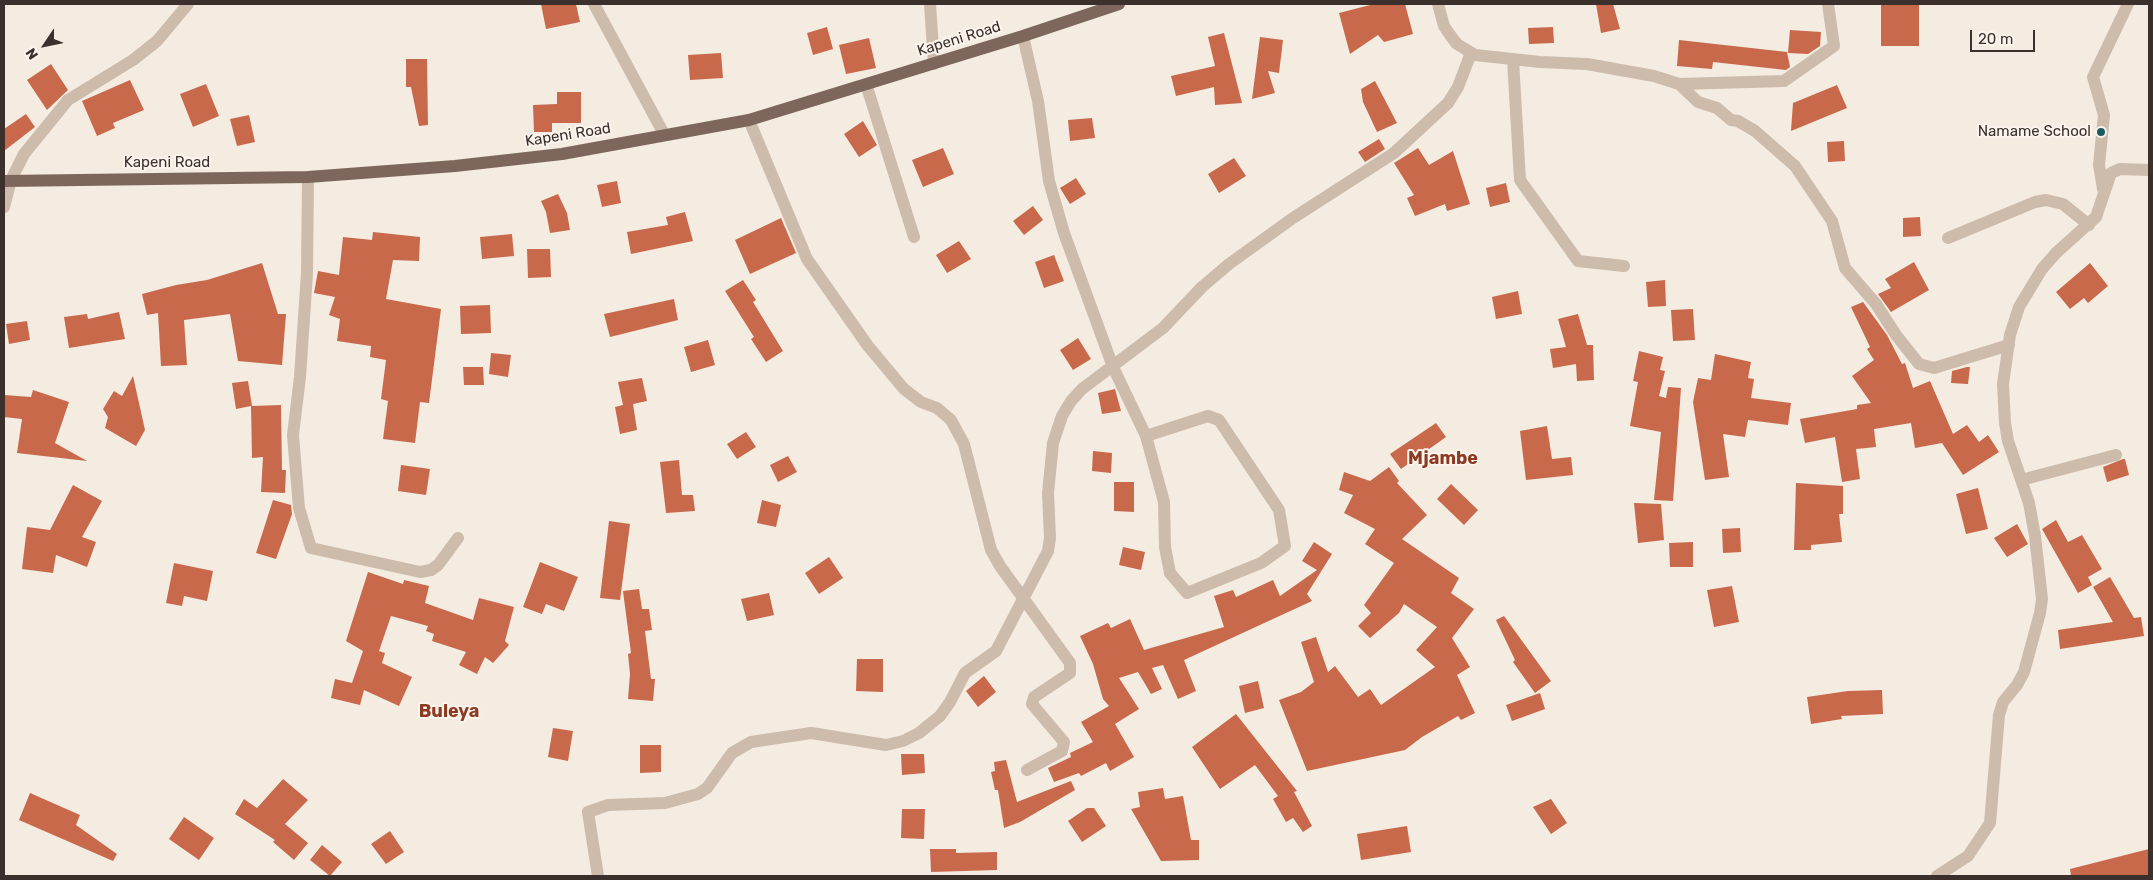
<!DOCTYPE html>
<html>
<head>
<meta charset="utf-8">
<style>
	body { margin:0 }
	#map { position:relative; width:2153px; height:880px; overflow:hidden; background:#f4ebe1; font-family:Rubik,sans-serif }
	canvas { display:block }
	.frame { position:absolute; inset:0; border:5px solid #3b302b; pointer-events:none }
	.north { position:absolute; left:20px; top:20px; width:50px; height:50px; -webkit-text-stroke:4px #fbf5ee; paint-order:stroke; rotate:236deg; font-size:14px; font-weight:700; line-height:20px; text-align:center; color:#3b302b }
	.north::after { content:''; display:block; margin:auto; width:18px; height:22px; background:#3b302b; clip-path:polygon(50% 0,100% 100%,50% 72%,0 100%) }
	.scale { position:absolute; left:1970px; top:30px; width:65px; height:22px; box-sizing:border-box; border:2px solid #3b302b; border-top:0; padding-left:6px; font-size:15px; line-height:18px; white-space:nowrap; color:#3b302b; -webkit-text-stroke:4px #fbf5ee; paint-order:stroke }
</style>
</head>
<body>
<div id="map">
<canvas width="2153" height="880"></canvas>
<div class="frame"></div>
<div class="north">N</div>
<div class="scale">20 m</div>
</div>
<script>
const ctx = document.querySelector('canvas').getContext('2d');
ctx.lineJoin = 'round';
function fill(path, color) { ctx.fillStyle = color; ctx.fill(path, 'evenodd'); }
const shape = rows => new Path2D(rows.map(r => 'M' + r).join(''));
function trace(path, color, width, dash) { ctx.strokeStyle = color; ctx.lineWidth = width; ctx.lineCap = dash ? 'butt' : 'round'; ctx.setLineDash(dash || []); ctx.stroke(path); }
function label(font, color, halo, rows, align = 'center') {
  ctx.font = font + ' Rubik,sans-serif'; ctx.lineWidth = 4; ctx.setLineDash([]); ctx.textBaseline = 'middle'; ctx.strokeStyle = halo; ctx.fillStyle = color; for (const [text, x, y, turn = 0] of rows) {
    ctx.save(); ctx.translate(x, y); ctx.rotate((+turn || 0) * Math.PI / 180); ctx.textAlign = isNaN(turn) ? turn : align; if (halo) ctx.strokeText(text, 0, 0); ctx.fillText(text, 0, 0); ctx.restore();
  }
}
fill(shape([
	[541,4,576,4,580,22,546,29],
	[1374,4,1405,4,1413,34,1384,42,1378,35,1350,54,1339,13],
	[1596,4,1613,4,1620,29,1601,33],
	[1881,5,1919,5,1919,46,1881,46],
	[827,27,833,49,813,55,807,33],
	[1553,27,1554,43,1529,44,1528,28],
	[1790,30,1821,32,1820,46,1808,54,1788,53],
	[1224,33,1242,103,1215,105,1214,87,1176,96,1171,76,1215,66,1208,37],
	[1260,37,1283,40,1279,73,1268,71,1275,93,1252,99],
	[869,38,876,68,846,74,839,45],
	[1679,40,1787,52,1790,67,1786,70,1713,62,1712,69,1677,66],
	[721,53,723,78,690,80,688,55],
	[406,59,427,59,428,125,419,126,411,87,406,87],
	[51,64,68,90,47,110,27,80],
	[130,80,144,110,113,123,115,128,97,136,82,101],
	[1375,81,1397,123,1377,132,1363,102,1361,89],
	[206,84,219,116,193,127,180,94],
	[1837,85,1847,108,1791,131,1793,103],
	[557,92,581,92,581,123,552,123,552,132,534,132,533,105,557,104],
	[26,114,35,127,4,151,4,129],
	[249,115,255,142,237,146,230,119],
	[1092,118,1095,138,1070,141,1068,120],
	[863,121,877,145,859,157,844,134],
	[1379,139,1385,149,1365,162,1358,152],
	[1844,141,1845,161,1828,162,1827,142],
	[943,148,954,174,923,187,912,160],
	[1418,148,1429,165,1453,151,1470,204,1447,211,1445,204,1415,216,1407,198,1414,195,1394,163],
	[1234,158,1246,176,1219,193,1208,174],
	[1076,178,1086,194,1070,204,1060,188],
	[617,181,621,203,602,207,597,185],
	[1506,183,1510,202,1490,207,1486,188],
	[558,194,567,213,570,230,550,233,546,212,541,201],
	[1033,206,1043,220,1024,235,1013,221],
	[685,212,693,241,631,254,627,232,668,225,666,217],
	[1920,217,1921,236,1903,237,1903,218],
	[781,218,796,253,750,274,735,240],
	[373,232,420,237,419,261,393,260,386,299,441,309,429,403,420,402,415,443,383,439,388,401,381,399,386,360,370,357,371,346,337,341,340,319,329,315,335,297,314,293,318,271,339,275,343,237,372,240],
	[512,234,514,256,482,259,480,237],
	[959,241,971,259,947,273,936,255],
	[527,249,550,249,551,277,528,278],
	[1054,255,1064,281,1044,288,1035,262],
	[1914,262,1929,290,1891,312,1878,294,1891,288,1885,279],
	[262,263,278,314,286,314,282,365,238,361,230,314,184,320,187,365,161,366,158,313,147,315,142,294,176,285,207,280],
	[2090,263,2108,286,2088,303,2084,298,2070,309,2056,292],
	[743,280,756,300,753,302,783,351,766,362,751,339,754,337,725,291],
	[1665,280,1666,306,1648,307,1646,282],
	[1518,291,1522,314,1496,319,1492,297],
	[674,299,678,320,610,337,604,314],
	[1863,302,1887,335,1902,364,1905,363,1913,388,1930,381,1953,434,1967,425,1979,442,1988,435,1999,452,1963,475,1942,443,1915,448,1911,423,1874,429,1876,447,1856,449,1860,479,1842,482,1835,437,1805,443,1800,419,1857,409,1857,405,1871,403,1852,376,1874,360,1867,349,1870,347,1851,307],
	[490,305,491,333,461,334,460,306],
	[1693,309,1695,340,1673,341,1671,310],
	[119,312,125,339,69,348,64,317,87,314,88,319],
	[1578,314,1587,345,1593,345,1594,380,1577,381,1576,364,1553,368,1550,349,1566,347,1558,319],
	[27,321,30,340,9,344,6,324],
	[1078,338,1091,359,1073,370,1060,350],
	[708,340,715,365,691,372,684,347],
	[1639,351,1663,357,1660,370,1665,371,1659,396,1666,398,1668,387,1681,388,1673,501,1654,500,1661,432,1630,426,1638,382,1633,381],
	[491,353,511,355,508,377,489,374],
	[1715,354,1751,362,1748,378,1754,379,1751,398,1791,403,1788,425,1748,420,1745,437,1723,434,1729,477,1705,480,1693,402,1698,378,1711,380],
	[463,367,483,367,484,385,464,385],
	[1967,367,1970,367,1968,384,1951,383,1952,371],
	[133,376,145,430,136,446,105,428,108,417,103,409,114,391,122,396],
	[642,378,647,401,633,404,637,430,620,434,615,407,623,405,618,382],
	[248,381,252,406,281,405,282,470,286,470,285,493,261,492,263,457,252,458,251,406,236,409,232,383],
	[1115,389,1121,411,1102,414,1098,393],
	[33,390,69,402,55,443,87,461,17,453,22,419,4,417,4,395,31,397],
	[1436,423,1446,437,1401,469,1390,454],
	[1547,426,1552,459,1571,457,1573,475,1526,480,1520,431],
	[746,432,756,447,737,459,727,444],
	[1093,451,1112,453,1111,473,1092,471],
	[788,456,797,472,778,482,770,465],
	[2123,459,2125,459,2129,475,2107,482,2103,467],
	[679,460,682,495,693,495,695,511,666,513,660,462],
	[401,465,430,469,426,495,398,491],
	[1389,467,1399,481,1397,483,1427,515,1402,539,1459,578,1451,593,1474,609,1452,638,1470,667,1457,675,1475,713,1461,720,1458,716,1422,737,1405,750,1307,771,1279,700,1301,692,1314,682,1301,642,1316,637,1328,672,1335,666,1358,697,1370,689,1381,705,1435,667,1416,650,1437,627,1404,604,1399,613,1370,638,1358,626,1371,613,1364,605,1394,563,1365,544,1375,529,1344,513,1353,495,1339,490,1344,472,1370,481],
	[1114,482,1134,482,1134,512,1114,511],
	[1796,483,1843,486,1843,514,1839,514,1842,542,1811,545,1811,550,1794,550],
	[1451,484,1478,510,1464,525,1437,499],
	[73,485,102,501,82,537,96,542,87,567,56,555,53,573,22,569,27,527,50,530],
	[1978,488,1988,529,1966,534,1956,494],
	[273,500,291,505,292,514,276,559,256,553],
	[762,500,781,505,776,527,757,523],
	[1634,503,1661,504,1664,540,1638,543],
	[2056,520,2068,542,2082,535,2102,569,2088,577,2092,585,2078,593,2042,529],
	[609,521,630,524,620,600,600,598],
	[2017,524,2028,544,2007,557,1994,538],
	[1740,528,1741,552,1723,553,1722,529],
	[1314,542,1332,554,1307,594,1312,601,1184,660,1196,691,1178,699,1163,665,1152,668,1162,689,1151,694,1138,672,1119,678,1139,709,1115,724,1134,757,1110,771,1106,763,1081,776,1079,773,1054,782,1048,768,1071,757,1070,753,1093,742,1081,722,1109,706,1103,699,1093,664,1080,636,1108,623,1111,628,1130,619,1144,650,1224,627,1214,596,1233,590,1236,597,1273,580,1280,596,1317,570,1302,561],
	[1693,542,1693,567,1670,567,1669,543],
	[1123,547,1145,552,1141,570,1119,565],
	[829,557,843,578,819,594,805,573],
	[540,562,578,577,564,611,546,604,542,614,523,607],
	[174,563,213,571,207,601,184,596,182,606,166,603],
	[368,572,403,584,404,580,429,586,425,603,473,620,479,598,514,607,505,641,509,645,493,663,485,657,477,674,459,665,466,652,432,641,434,634,426,631,428,626,391,616,379,651,385,653,382,663,412,677,399,706,364,690,360,705,331,698,335,679,352,683,363,651,346,641],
	[2110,577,2134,618,2141,617,2144,636,2060,649,2058,630,2113,622,2093,587],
	[1732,586,1739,622,1714,627,1707,590],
	[639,589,642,609,649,609,652,630,645,631,651,679,655,679,653,701,628,699,630,674,628,654,631,653,623,591],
	[769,593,774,615,747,621,741,599],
	[1504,616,1551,681,1535,693,1513,662,1515,660,1496,620],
	[857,659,883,659,883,692,856,691],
	[984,676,996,692,978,707,966,691],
	[1258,681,1264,708,1245,713,1239,686],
	[1882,690,1883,714,1841,716,1842,719,1811,724,1807,697,1848,691],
	[1540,693,1545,709,1512,721,1506,705],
	[1236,714,1297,791,1294,792,1312,826,1303,832,1293,818,1286,822,1273,799,1278,796,1255,765,1220,789,1192,747],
	[553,728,573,731,568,761,548,757],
	[640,745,661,745,661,772,640,773],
	[901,754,924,754,925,773,902,775],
	[1006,760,1017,802,1071,781,1075,790,1020,822,1004,828,998,790,995,790,991,772,995,771,994,762],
	[283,779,308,800,285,824,308,843,294,860,273,842,275,840,235,814,244,799,257,808],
	[1163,788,1165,799,1183,796,1191,840,1199,840,1199,860,1161,861,1131,809,1140,807,1138,792],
	[30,793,80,815,76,825,117,854,113,861,19,820],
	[1551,799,1567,823,1551,834,1533,807],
	[1087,808,1094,808,1106,826,1082,842,1068,821],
	[902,809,925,809,924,839,901,838],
	[184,817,214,838,199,860,169,839],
	[1407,826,1411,852,1361,860,1357,834],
	[390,831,404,852,386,864,371,844],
	[322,845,342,862,330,876,310,860],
	[930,849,956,849,956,853,997,852,997,870,931,872],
	[2149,849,2149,876,2071,876,2070,869]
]), '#c8694b');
trace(shape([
	[594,4,664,134],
	[930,4,934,64],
	[1438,4,1444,26,1450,35,1457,44,1475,55,1540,62,1587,64,1654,76,1679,84,1698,102,1717,108,1731,120,1738,121,1755,131,1795,166,1832,221,1845,268,1876,304,1896,335,1919,364,1934,368,2009,345],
	[1023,36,1038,101,1049,181,1064,233,1113,367,1146,436,1164,502,1165,547,1170,573,1187,593,1261,563,1285,546,1279,510,1219,420,1208,416,1146,436],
	[1513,60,1520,180,1578,261,1624,266],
	[866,84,914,237],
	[1679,84,1784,81,1834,46,1828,4],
	[749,120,807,259,868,346,904,389,921,402,937,408,951,420,964,444,991,550,1000,566,1070,663,1070,673,1034,697,1032,704,1064,742,1062,751,1027,770],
	[308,177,307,273,300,377,293,435,299,508,311,548,420,572,431,570,438,565,458,538],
	[2103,189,2099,165,2104,115,2093,77,2128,4],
	[4,207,11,180,24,154,68,100,133,60,157,41,188,4],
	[1948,238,2035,202,2046,200,2063,204,2089,225],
	[2021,480,2116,455],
	[598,876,588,812,608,805,665,803,698,794,707,788,732,753,751,742,811,733,886,745,903,741,919,733,940,716,950,702,965,673,996,651,1048,551,1050,538,1048,493,1053,443,1062,416,1071,401,1082,389,1163,328,1202,287,1229,264,1293,218,1394,153,1448,103,1458,87,1471,53],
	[1937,876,1968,856,1990,823,1999,715,2003,702,2017,685,2024,672,2040,613,2042,599,2035,536,2029,503,2008,441,2005,423,2003,384,2010,335,2019,307,2042,269,2056,253,2096,217,2111,173,2120,169,2149,170]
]), '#cdbbac', 12);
trace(shape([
	[4,181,308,177,455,166,562,154,749,120,1023,36,1119,4]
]), '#7d675c', 12);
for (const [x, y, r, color] of [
	[2101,132,5,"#1f5a5e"]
]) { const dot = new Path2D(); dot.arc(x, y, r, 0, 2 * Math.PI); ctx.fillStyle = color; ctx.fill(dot); trace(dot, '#fbf5ee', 2); }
label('15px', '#3b302b', '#fbf5ee', [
	["Kapeni Road",959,39,-17],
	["Kapeni Road",568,135,-9],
	["Kapeni Road",167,163]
]);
label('15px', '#3b302b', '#fbf5ee', [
	["Namame School",2091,132]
], 'right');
label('bold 18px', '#8c3b22', '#fbf5ee', [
	["Mjambe",1443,459],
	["Buleya",449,712]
]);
</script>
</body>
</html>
